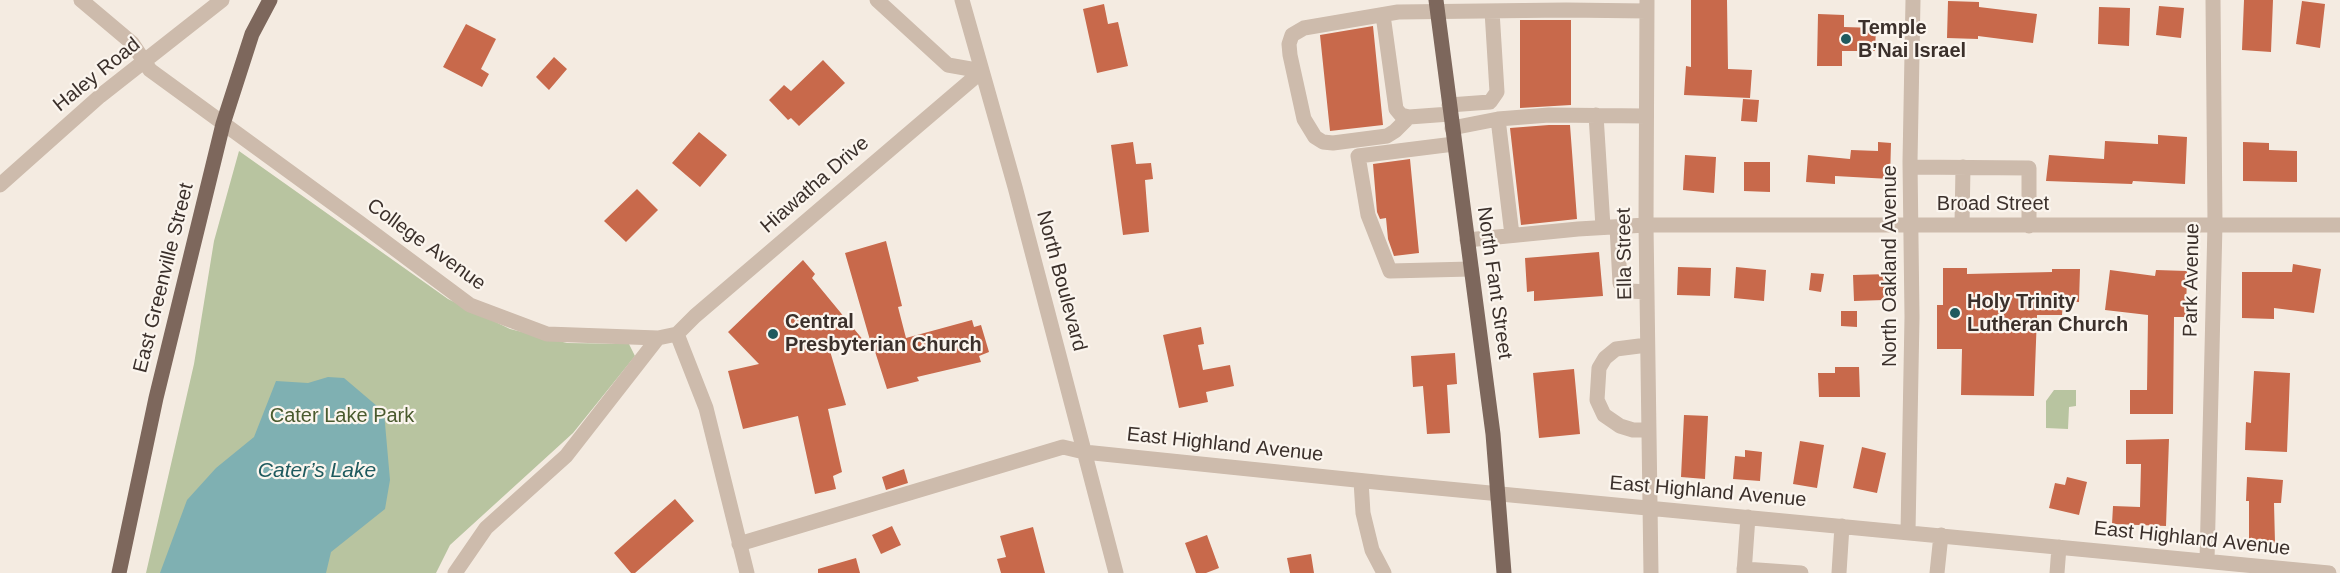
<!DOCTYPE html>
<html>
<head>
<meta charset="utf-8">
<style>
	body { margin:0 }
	canvas { display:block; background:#f4ebe1 }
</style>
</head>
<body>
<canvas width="2340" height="573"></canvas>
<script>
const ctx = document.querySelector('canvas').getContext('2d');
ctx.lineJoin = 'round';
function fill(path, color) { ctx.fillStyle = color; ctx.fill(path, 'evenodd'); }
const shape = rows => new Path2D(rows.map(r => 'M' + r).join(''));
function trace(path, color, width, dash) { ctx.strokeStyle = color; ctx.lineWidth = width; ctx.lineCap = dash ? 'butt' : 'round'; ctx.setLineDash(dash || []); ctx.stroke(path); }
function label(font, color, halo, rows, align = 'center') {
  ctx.font = font + ' Arial,sans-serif'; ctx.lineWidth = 4.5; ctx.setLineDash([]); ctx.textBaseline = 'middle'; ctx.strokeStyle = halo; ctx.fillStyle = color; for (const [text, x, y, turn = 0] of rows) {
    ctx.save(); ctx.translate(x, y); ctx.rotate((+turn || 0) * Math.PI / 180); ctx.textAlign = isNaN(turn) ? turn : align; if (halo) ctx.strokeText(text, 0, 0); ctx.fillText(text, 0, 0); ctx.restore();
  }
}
fill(shape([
	[239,151,448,299,510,329,567,343,629,344,635,356,573,433,450,545,436,573,146,573,194,364,214,241],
	[2054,390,2076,390,2076,406,2069,407,2068,429,2046,428,2046,401]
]), '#b8c4a0');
fill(shape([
	[328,377,344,378,384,412,390,480,385,509,331,552,326,573,160,573,187,500,216,468,254,437,276,381,308,383]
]), '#7fb0b2');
fill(shape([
	[1691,0,1727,0,1728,69,1752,70,1750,98,1684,95,1686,66,1691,67],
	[2244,0,2273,0,2271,52,2242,50],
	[1948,1,1979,2,1979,7,2037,14,2033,43,1978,36,1978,39,1947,38],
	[2302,1,2325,4,2320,48,2296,44],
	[1104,4,1108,24,1118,22,1128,66,1097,73,1083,9],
	[2159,6,2184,8,2181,38,2156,35],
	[2099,7,2130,8,2129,46,2098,44],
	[1818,14,1844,15,1844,27,1876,28,1875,51,1842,51,1842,66,1817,66],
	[1520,20,1571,20,1571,105,1520,108],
	[466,24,496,39,481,69,489,74,482,87,443,67],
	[1373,26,1383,125,1330,131,1320,35],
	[554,57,567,69,549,90,536,77],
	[823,60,845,83,799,126,791,118,788,120,769,100,784,85,791,91],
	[1743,99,1759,100,1757,122,1741,121],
	[1549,125,1570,125,1577,219,1521,225,1510,128],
	[699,132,727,155,700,187,672,163],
	[2158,135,2187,137,2185,184,2133,181,2132,184,2046,181,2049,155,2104,159,2105,141,2158,144],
	[1133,142,1136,164,1151,163,1153,179,1145,180,1149,232,1123,235,1111,145],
	[1878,142,1891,143,1890,179,1835,176,1835,184,1806,182,1808,155,1850,159,1851,150,1878,151],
	[2243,142,2269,143,2269,150,2297,151,2297,182,2243,181],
	[1685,155,1716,157,1714,193,1683,190],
	[1410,159,1419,253,1394,256,1388,239,1386,218,1380,219,1377,212,1373,164],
	[1744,162,1770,162,1770,192,1744,191],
	[637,189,658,210,626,242,604,221],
	[886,241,902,306,898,307,906,338,972,320,974,327,981,325,989,352,979,356,981,362,917,377,919,381,887,389,871,339,870,340,845,253],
	[1599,252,1603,296,1534,301,1534,291,1527,292,1525,258],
	[803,260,815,274,812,278,864,341,830,351,846,405,828,409,842,472,833,476,836,489,815,494,798,416,743,429,728,371,759,364,728,332],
	[2293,264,2321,269,2314,313,2274,308,2274,319,2242,318,2242,272,2292,272],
	[1678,267,1711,268,1710,296,1677,295],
	[1736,267,1766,270,1764,301,1734,298],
	[1943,268,1967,268,1967,274,2052,272,2052,269,2080,269,2079,302,2063,302,2062,315,2037,315,2034,396,1961,395,1962,349,1937,349,1937,305,1943,305],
	[2110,270,2155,276,2156,270,2187,271,2186,317,2174,317,2173,414,2130,414,2130,390,2147,390,2148,315,2105,310],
	[1811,273,1824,274,1821,292,1809,290],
	[1889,274,1889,288,1883,288,1884,300,1854,301,1853,275],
	[1841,311,1857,311,1857,327,1841,326],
	[1201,327,1204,344,1198,345,1203,370,1230,365,1234,386,1206,392,1208,402,1179,408,1163,335],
	[1455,353,1457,384,1447,385,1450,433,1427,434,1423,386,1413,387,1411,356],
	[1835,367,1859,367,1860,397,1819,397,1818,373,1835,373],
	[1574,369,1580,434,1539,438,1533,373],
	[2254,371,2290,373,2287,452,2245,450,2246,422,2251,423],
	[1684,415,1708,416,1705,479,1681,477],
	[2169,439,2166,526,2112,524,2113,506,2140,507,2141,464,2126,464,2126,440],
	[1800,441,1824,445,1817,488,1793,484],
	[1862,447,1886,453,1877,493,1853,488],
	[1745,450,1762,452,1760,481,1733,479,1735,456,1745,457],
	[904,469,908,483,886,490,882,477],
	[2067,477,2087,482,2079,515,2049,508,2055,483,2065,485],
	[2247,477,2283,480,2281,503,2274,503,2275,543,2249,544,2249,501,2246,501],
	[675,499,694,521,635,573,631,573,614,553],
	[892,526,901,545,881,554,872,535],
	[1033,527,1045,573,1001,573,997,559,1006,557,1000,536],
	[1207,535,1219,568,1206,573,1196,573,1185,543],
	[1311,554,1314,573,1290,573,1287,558],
	[856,558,860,573,818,573,818,569]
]), '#c8694b');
trace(shape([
	[81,0,132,43,150,70,360,223,470,305,547,334,658,338,677,334],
	[877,0,948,65,982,71],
	[962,0,1015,187,1116,573],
	[1647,0,1646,225,1651,573],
	[1383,15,1396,109,1401,115,1409,117,1450,114],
	[1449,105,1490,102,1497,92,1492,11],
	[1596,115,1603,227],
	[1409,117,1395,131,1387,136,1333,143,1323,142,1315,137,1304,119,1290,55,1289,44,1292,35,1304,28,1398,12,1566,10,1647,11],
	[1498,119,1512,235],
	[1452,128,1498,119,1549,115,1646,116],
	[1454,144,1358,156,1368,215,1390,271,1471,269],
	[1910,167,2029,168,2029,226],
	[0,185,100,96,222,0],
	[1962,224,1963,167],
	[1617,227,1620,283,1631,291,1647,292],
	[1467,240,1578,229,1646,225,2340,225],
	[677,334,695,316,982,71],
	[677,334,706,408,747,573],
	[1647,345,1616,349,1605,358,1599,368,1597,400,1604,415,1620,426,1633,430,1649,430],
	[1361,481,1363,513,1372,550,1384,573],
	[1908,532,1912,317,1910,162,1913,0],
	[739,544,1063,447,1084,452,1385,483,2329,573],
	[2207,561,2215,224,2213,0],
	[1744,569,1801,573],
	[455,573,486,528,566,456,658,338],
	[1744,573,1748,517],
	[1839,573,1842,526],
	[1937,573,1941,535],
	[2057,573,2059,547]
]), '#cdbbac', 15);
trace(shape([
	[1436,0,1493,434,1504,573],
	[119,573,156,398,223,124,252,34,270,0]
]), '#7d675c', 15);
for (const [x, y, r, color] of [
	[1846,39,6,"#1f5a5e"],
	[1955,313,6,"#1f5a5e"],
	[773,334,6,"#1f5a5e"]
]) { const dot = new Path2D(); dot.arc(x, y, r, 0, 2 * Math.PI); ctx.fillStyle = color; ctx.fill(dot); trace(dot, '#fbf5ee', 2); }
label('bold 20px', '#3b302b', '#fbf5ee', [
	["Temple",1858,28],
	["B'Nai Israel",1858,51],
	["Holy Trinity",1967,302],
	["Lutheran Church",1967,325],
	["Central",785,322],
	["Presbyterian Church",785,345]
], 'left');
label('20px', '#3b302b', '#fbf5ee', [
	["Haley Road",97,75,-39],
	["Hiawatha Drive",815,185,-41],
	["Broad Street",1993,204],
	["College Avenue",426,245,36],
	["Ella Street",1625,254,-91],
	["North Oakland Avenue",1890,266,-90],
	["East Greenville Street",164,278,-76],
	["Park Avenue",2192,280,-89],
	["North Boulevard",1061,281,75],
	["North Fant Street",1494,283,82],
	["East Highland Avenue",1225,445,6],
	["East Highland Avenue",1708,492,5],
	["East Highland Avenue",2192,539,6]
]);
label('20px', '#4a5a2e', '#fbf5ee', [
	["Cater Lake Park",342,416]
]);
label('italic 21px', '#1f5a5e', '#fbf5ee', [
	["Cater’s Lake",317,471]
]);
</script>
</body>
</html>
